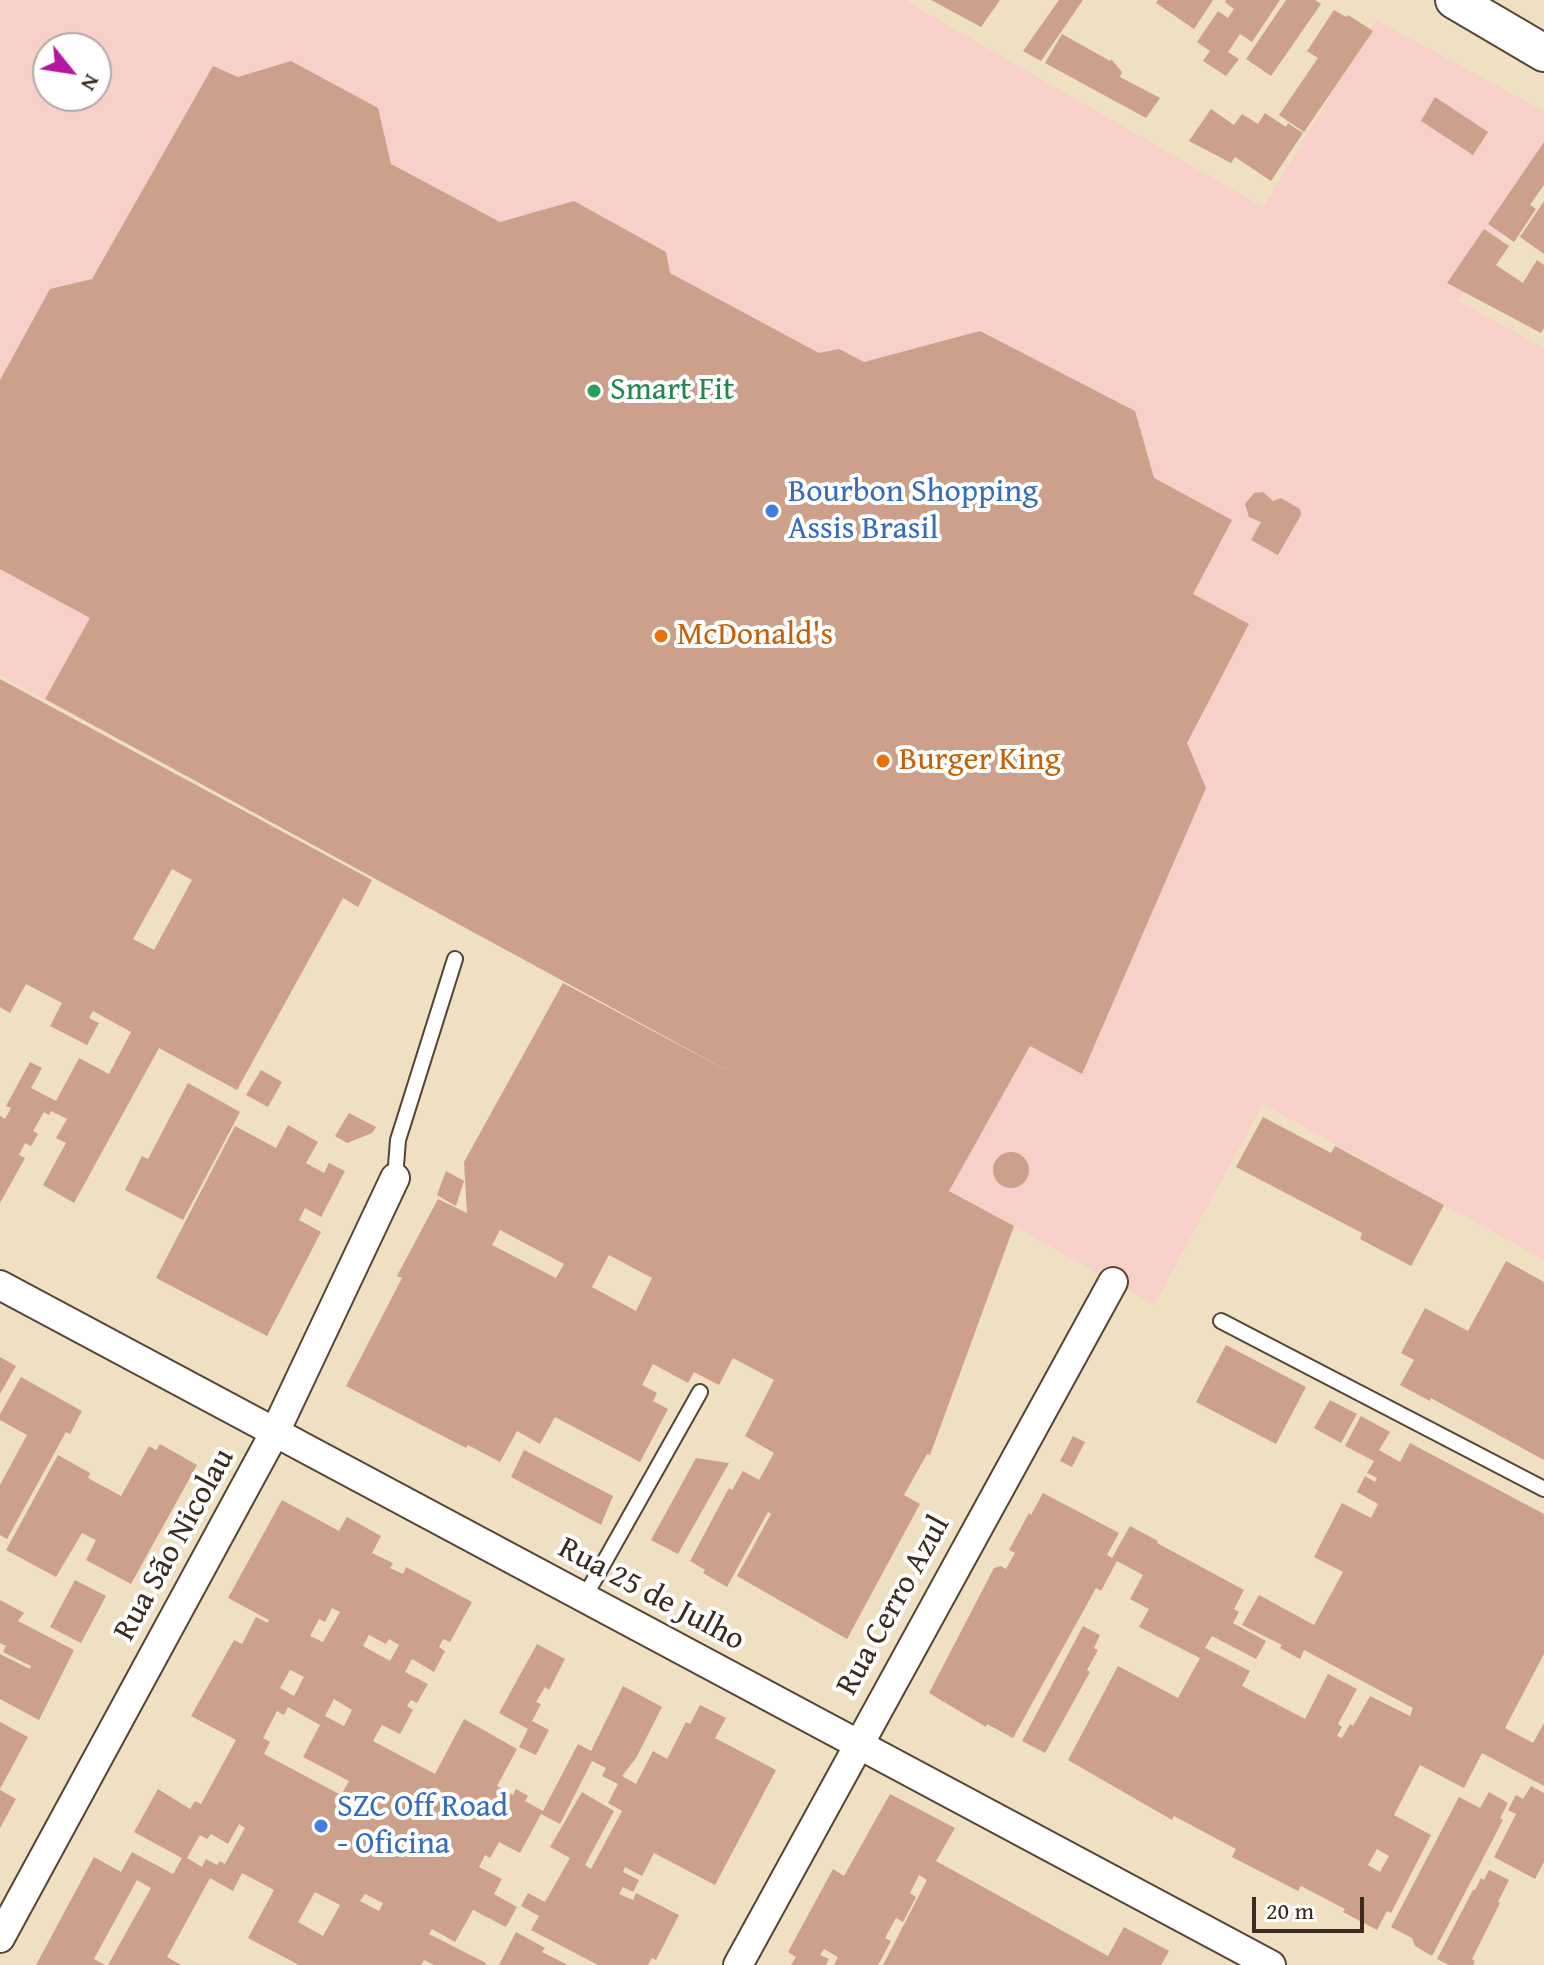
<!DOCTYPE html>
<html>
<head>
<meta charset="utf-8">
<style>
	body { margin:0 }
	#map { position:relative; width:1544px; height:1965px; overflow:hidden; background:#efe0c1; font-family:"Gentium Book Plus",serif }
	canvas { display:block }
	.north { position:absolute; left:32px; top:32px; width:80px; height:80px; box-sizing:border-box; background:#fff; border:2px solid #b1aaa5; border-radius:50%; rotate:120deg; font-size:22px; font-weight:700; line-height:32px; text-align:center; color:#3b2a1e }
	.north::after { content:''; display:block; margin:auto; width:28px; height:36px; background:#b5179e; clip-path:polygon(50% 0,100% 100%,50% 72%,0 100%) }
	.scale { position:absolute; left:1252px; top:1897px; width:112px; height:36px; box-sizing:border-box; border:4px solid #3b2a1e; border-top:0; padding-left:10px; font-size:24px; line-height:28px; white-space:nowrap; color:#3b2a1e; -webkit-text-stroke:6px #fff; paint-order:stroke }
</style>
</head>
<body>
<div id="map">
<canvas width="1544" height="1965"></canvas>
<div class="north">N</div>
<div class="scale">20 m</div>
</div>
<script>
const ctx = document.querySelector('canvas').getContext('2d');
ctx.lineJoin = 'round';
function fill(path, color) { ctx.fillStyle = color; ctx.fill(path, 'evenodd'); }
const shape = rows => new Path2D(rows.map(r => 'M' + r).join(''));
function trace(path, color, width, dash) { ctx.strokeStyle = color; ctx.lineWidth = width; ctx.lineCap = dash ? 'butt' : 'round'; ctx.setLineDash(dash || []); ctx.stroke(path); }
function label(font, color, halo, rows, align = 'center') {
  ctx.font = font + ' "Gentium Book Plus",serif'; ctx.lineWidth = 8; ctx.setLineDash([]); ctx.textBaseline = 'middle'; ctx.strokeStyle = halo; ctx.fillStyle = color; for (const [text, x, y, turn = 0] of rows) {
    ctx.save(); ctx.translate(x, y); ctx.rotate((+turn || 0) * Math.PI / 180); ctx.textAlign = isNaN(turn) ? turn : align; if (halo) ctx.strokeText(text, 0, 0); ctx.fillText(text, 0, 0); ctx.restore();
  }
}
fill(shape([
	[0,0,904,0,1263,207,1376,20,1544,111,1544,172,1458,301,1544,348,1544,1260,1263,1104,1154,1305,1014,1226,0,675],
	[48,48,96,48,96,96,48,96]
]), '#f7d1c9');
fill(shape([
	[931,0,1000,0,981,27],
	[1059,0,1083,0,1041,61,1023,51],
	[1158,0,1213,0,1194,29,1156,3],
	[1226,0,1280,0,1252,42,1240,34,1228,52,1239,59,1226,76,1203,61,1210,51,1197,42,1218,11,1228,18,1234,9,1225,2],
	[1286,0,1315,0,1321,4,1271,76,1246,59],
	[1334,10,1346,17,1348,15,1373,31,1304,132,1279,115,1318,58,1307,51],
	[1062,34,1110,61,1111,59,1122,72,1120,77,1160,98,1146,118,1045,63],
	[291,61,378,108,391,164,500,222,574,201,666,252,670,273,819,353,839,349,864,362,980,331,1135,411,1154,478,1232,520,1193,594,1249,624,1187,743,1206,788,1082,1074,1030,1046,949,1191,1014,1226,930,1455,927,1454,904,1495,920,1504,847,1639,737,1576,771,1514,768,1512,727,1587,703,1573,705,1570,690,1561,729,1488,732,1490,743,1471,759,1480,774,1453,745,1436,774,1380,733,1358,719,1385,694,1372,688,1383,653,1364,642,1385,657,1393,653,1401,668,1409,640,1462,555,1417,540,1444,517,1431,500,1462,468,1445,466,1448,346,1386,402,1278,397,1276,438,1199,467,1213,464,1162,563,983,743,1079,45,699,90,618,0,569,0,380,50,289,92,279,213,66,238,77],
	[500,1230,564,1264,556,1278,492,1245],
	[609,1255,652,1278,636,1311,592,1287],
	[1435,97,1488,132,1473,155,1421,121],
	[1211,109,1234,125,1242,114,1258,124,1265,113,1286,127,1288,123,1303,133,1271,181,1235,157,1231,163,1189,141],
	[1544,142,1544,185,1530,205,1536,209,1514,242,1488,224],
	[1544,201,1544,254,1520,237],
	[1484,229,1509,246,1496,265,1523,283,1537,260,1544,265,1544,328,1541,333,1447,283],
	[1263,492,1273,501,1281,498,1300,509,1301,515,1278,555,1251,540,1261,522,1249,517,1245,504,1254,493],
	[0,679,372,880,358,907,343,898,237,1090,159,1048,74,1203,43,1185,66,1143,56,1138,67,1119,51,1111,49,1115,44,1112,33,1131,38,1134,31,1146,25,1143,19,1155,25,1158,0,1203,0,1116,5,1119,11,1108,6,1106,30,1062,42,1068,31,1088,56,1101,79,1058,109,1074,131,1032,93,1011,89,1018,99,1023,87,1045,50,1026,62,1003,26,984,10,1013,0,1007],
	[172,869,192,880,154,950,133,939],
	[261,1070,282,1082,268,1107,246,1095],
	[188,1083,240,1112,183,1220,125,1190,142,1156,148,1159],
	[349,1113,376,1127,372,1133,347,1143,335,1136],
	[1263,1117,1331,1153,1335,1146,1444,1205,1411,1266,1360,1239,1362,1233,1236,1167],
	[288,1125,318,1142,306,1163,324,1173,329,1163,345,1171,321,1217,305,1208,299,1220,321,1232,267,1336,156,1278,235,1126,276,1148],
	'993 1170a18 18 0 1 1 36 0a18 18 0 1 1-36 0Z',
	[446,1171,464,1181,456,1206,437,1195],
	[1506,1261,1544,1282,1544,1460,1431,1398,1430,1401,1400,1385,1414,1360,1401,1353,1425,1308,1468,1331],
	[1226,1345,1306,1387,1276,1444,1196,1402],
	[0,1357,16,1366,0,1394],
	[21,1377,82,1411,70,1434,66,1432,7,1539,0,1535,0,1485,27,1435,0,1420,0,1414],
	[1330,1400,1357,1414,1341,1443,1314,1428],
	[1361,1416,1390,1432,1379,1450,1400,1462,1410,1443,1544,1514,1544,1654,1505,1728,1533,1743,1544,1723,1544,1786,1482,1753,1464,1788,1420,1765,1394,1815,1431,1835,1391,1913,1387,1911,1377,1930,1343,1912,1345,1909,1301,1886,1298,1891,1232,1857,1236,1849,1174,1816,1172,1820,1068,1760,1118,1666,1178,1698,1200,1658,1139,1627,1149,1609,1130,1599,1143,1575,1117,1561,1101,1591,1096,1588,1013,1738,987,1724,986,1727,929,1693,994,1568,1001,1566,1006,1569,1015,1553,1009,1550,1029,1513,1031,1515,1043,1493,1119,1533,1107,1555,1112,1558,1130,1526,1158,1541,1157,1543,1244,1590,1234,1609,1239,1612,1233,1623,1266,1641,1256,1659,1212,1636,1205,1648,1250,1671,1242,1686,1305,1719,1328,1674,1357,1689,1338,1724,1342,1727,1337,1736,1342,1738,1350,1724,1353,1726,1370,1696,1410,1716,1413,1708,1304,1650,1300,1659,1280,1648,1282,1645,1242,1625,1259,1595,1314,1625,1343,1572,1314,1557,1342,1503,1371,1518,1378,1504,1357,1492,1365,1476,1375,1482,1377,1478,1367,1473,1374,1461,1345,1446],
	[1377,1849,1389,1856,1380,1872,1368,1865],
	[1073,1436,1085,1442,1072,1467,1060,1461],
	[160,1444,197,1465,131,1584,86,1560,96,1540,82,1533,56,1577,6,1550,58,1455,90,1473,88,1478,121,1496,149,1446,156,1450],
	[524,1450,613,1496,601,1525,511,1477],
	[696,1458,729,1463,678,1554,651,1540],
	[282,1500,339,1531,347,1517,381,1536,372,1553,393,1563,390,1568,403,1574,406,1567,472,1602,450,1642,443,1639,439,1647,445,1651,434,1672,412,1659,405,1672,428,1684,417,1703,411,1700,407,1706,413,1710,400,1734,382,1725,373,1741,435,1774,464,1719,517,1749,497,1786,513,1795,516,1789,528,1796,525,1801,543,1811,578,1744,591,1751,623,1686,662,1707,636,1758,622,1776,636,1784,653,1751,667,1759,686,1722,690,1724,700,1705,726,1718,715,1738,776,1770,715,1885,654,1853,642,1876,625,1867,623,1872,639,1880,633,1892,623,1887,619,1894,633,1900,636,1893,679,1915,656,1960,652,1958,648,1965,598,1965,531,1930,539,1916,521,1906,528,1893,545,1902,570,1858,550,1847,582,1792,614,1811,585,1865,591,1869,622,1811,608,1803,618,1784,602,1776,606,1768,592,1761,560,1824,541,1814,520,1853,499,1842,490,1858,485,1855,479,1867,502,1879,494,1894,517,1907,506,1927,473,1910,455,1942,432,1929,429,1934,486,1963,485,1965,434,1965,424,1960,421,1965,299,1965,248,1938,274,1890,242,1873,233,1891,210,1878,167,1957,181,1965,108,1965,151,1888,137,1880,94,1959,105,1965,36,1965,94,1857,121,1872,132,1852,173,1874,182,1858,134,1832,158,1789,190,1809,195,1801,201,1804,236,1740,191,1716,234,1640,242,1644,256,1617,268,1623,269,1620,228,1598],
	[332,1608,340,1612,323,1642,310,1636,319,1619,325,1622],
	[369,1635,386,1644,389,1639,399,1645,390,1661,363,1646],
	[290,1670,304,1677,294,1696,280,1688],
	[334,1699,352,1710,344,1726,325,1716],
	[288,1707,320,1725,303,1757,349,1781,341,1795,264,1754,270,1742,263,1738,277,1711,284,1715],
	[239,1824,245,1828,225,1864,220,1861,217,1865,206,1859,202,1867,187,1858,200,1835,207,1839,211,1834,228,1844],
	[315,1892,340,1905,323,1936,298,1922],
	[365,1894,383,1903,379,1911,360,1901],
	[75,1580,106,1596,81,1643,50,1627],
	[0,1600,24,1613,18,1621,74,1650,39,1720,0,1699,0,1654,30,1669,31,1666,3,1652,6,1646,0,1643],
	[1083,1626,1100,1635,1094,1648,1098,1650,1087,1670,1090,1672,1045,1753,1022,1741],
	[537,1644,565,1659,549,1690,545,1687,536,1702,541,1704,532,1721,549,1730,536,1755,519,1747,528,1729,499,1713],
	[0,1722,28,1737,0,1789],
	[1531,1786,1544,1793,1544,1862,1535,1879,1494,1857,1516,1814,1508,1810,1516,1795,1523,1799],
	[0,1790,16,1799,0,1828],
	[1489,1792,1508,1803,1500,1818,1503,1820,1432,1956,1415,1946,1412,1938,1391,1927,1459,1797,1480,1808],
	[890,1794,955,1828,936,1861,1108,1956,1124,1927,1169,1951,1161,1965,883,1965,927,1880,919,1875,910,1893,916,1897,903,1922,896,1918,885,1938,891,1941,878,1965,834,1965,838,1957,824,1949,820,1955,829,1959,826,1965,791,1965,796,1957,788,1952,833,1869,844,1876],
	[1489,1870,1509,1880,1498,1902,1500,1903,1472,1959,1475,1961,1473,1965,1449,1965,1437,1959,1473,1890,1475,1890,1481,1878,1484,1880],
	[516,1932,545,1948,542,1952,568,1965,499,1965]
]), '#cca08b');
const service = shape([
	[395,1178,398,1140,455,959],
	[1221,1321,1544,1489],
	[584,1598,700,1392]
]);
const minor = shape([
	[0,1285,1271,1965],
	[0,1938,275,1432,395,1178],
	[738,1965,1113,1282]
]);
const tertiary = shape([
	[1454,0,1544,53]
]);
trace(service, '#564536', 18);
trace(minor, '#564536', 32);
trace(tertiary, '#564536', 40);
trace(service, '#fff', 14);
trace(minor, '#fff', 28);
trace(tertiary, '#fff', 36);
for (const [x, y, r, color] of [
	[594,391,8,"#2e9e5b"],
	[772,511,8,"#3f7fe0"],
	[661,636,8,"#e8710a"],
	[883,761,8,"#e8710a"],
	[321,1826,8,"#3f7fe0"]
]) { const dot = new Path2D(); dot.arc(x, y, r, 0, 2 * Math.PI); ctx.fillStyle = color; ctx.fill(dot); trace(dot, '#fff', 3); }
label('32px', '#27864d', '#fff', [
	["Smart Fit",610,391]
], 'left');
label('32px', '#366cbe', '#fff', [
	["Bourbon Shopping",788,493],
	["Assis Brasil",788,530],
	["SZC Off Road",337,1808],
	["- Oficina",337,1845]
], 'left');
label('32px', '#c56008', '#fff', [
	["McDonald's",677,636],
	["Burger King",899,761]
], 'left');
label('32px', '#3b2a1e', '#fff', [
	["Rua São Nicolau",175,1545,-61],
	["Rua 25 de Julho",651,1595,28],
	["Rua Cerro Azul",894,1606,-61]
]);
</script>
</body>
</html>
